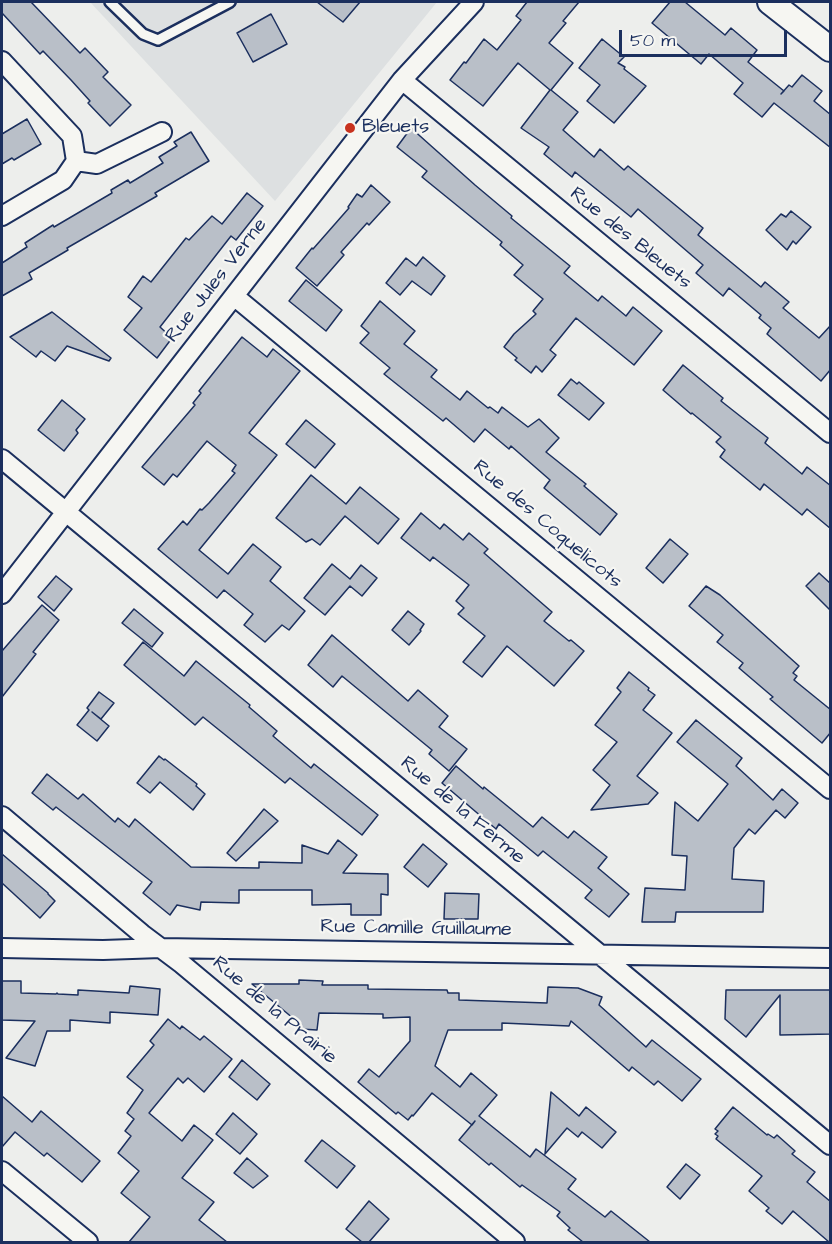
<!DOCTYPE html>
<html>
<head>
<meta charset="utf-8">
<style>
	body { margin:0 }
	#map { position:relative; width:832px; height:1244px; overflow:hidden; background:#edeeec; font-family:"Architects Daughter",sans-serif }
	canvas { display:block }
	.frame { position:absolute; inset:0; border:3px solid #1b2f5e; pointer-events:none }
	.scale { position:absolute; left:619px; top:30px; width:168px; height:27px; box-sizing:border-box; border:3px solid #1b2f5e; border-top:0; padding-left:8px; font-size:18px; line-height:21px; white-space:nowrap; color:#1b2f5e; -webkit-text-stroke:4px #f6f6f2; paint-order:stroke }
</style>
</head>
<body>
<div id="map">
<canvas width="832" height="1244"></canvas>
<div class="frame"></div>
<div class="scale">50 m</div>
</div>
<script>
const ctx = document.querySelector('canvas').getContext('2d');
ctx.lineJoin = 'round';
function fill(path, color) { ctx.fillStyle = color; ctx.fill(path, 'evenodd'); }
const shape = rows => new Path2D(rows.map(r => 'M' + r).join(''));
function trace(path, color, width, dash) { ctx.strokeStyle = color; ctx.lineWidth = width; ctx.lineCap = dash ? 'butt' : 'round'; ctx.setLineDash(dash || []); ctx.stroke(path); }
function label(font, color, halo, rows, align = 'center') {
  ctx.font = font + ' "Architects Daughter",sans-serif'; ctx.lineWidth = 4.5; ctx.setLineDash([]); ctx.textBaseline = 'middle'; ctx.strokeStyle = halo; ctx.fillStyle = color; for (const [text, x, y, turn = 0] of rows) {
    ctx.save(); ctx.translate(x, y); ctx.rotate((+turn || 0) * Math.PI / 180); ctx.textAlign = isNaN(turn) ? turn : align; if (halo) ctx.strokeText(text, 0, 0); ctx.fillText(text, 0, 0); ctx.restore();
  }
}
fill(shape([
	[90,2,437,2,275,201]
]), '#dde0e1');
const building = shape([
	[2,2,31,2,80,53,85,48,108,72,103,77,131,105,110,126,88,103,90,101,71,80,43,51,40,54,2,13,2,2],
	[317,2,360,2,343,22,317,2],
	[527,2,579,2,563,21,566,23,549,43,573,63,551,90,578,112,563,130,594,157,600,149,624,170,628,166,703,228,698,235,761,287,765,282,789,302,783,308,819,338,831,325,831,369,821,381,767,334,771,328,759,318,761,315,729,288,723,296,696,273,703,265,638,209,631,217,575,172,572,177,544,154,549,147,521,128,550,90,518,63,483,106,450,80,464,62,466,63,484,39,497,50,521,20,516,16,527,2],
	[670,2,685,2,725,35,731,28,757,50,748,62,784,91,781,94,789,85,792,87,802,75,822,91,814,101,831,115,831,148,774,103,762,117,734,94,743,83,709,54,701,64,652,23,670,2],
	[271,14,287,44,253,62,237,33,271,14],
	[602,39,624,57,618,63,625,67,624,69,646,86,614,123,587,101,600,85,579,68,602,39],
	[27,119,41,144,14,160,12,158,2,164,2,134,27,119],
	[411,128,475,185,512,216,511,218,570,266,564,273,598,301,602,296,626,316,633,307,662,331,634,365,576,318,550,350,556,355,542,372,536,366,531,373,515,360,517,358,504,347,514,334,536,314,533,311,543,299,514,275,523,265,500,245,502,242,422,177,427,171,397,147,411,128],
	[191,132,209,161,155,193,157,196,67,248,68,250,29,273,32,279,2,296,2,263,27,247,25,243,53,225,54,227,112,193,111,190,128,180,130,183,163,163,159,157,177,146,174,142,191,132],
	[371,185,390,202,369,225,367,223,341,252,344,255,317,286,296,268,312,248,313,249,349,208,348,207,357,194,362,197,371,185],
	[247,193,263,206,236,240,231,236,160,327,172,338,157,358,124,330,142,308,128,297,143,276,151,282,186,238,189,240,212,216,222,224,247,193],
	[791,211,811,227,796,244,793,241,787,250,766,230,781,214,786,217,791,211],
	[423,257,445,276,431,295,412,281,400,295,386,283,406,258,416,266,423,257],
	[306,280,342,310,326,331,289,301,306,280],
	[380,301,415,331,404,344,437,370,431,377,460,400,467,391,488,408,490,407,498,413,502,407,528,427,539,419,559,438,546,452,586,484,584,486,617,514,600,535,544,488,550,480,511,446,509,449,485,429,474,442,446,418,443,421,384,374,390,368,360,343,369,333,361,326,380,301],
	[52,312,111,358,109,361,67,346,55,361,41,351,36,357,10,337,52,312],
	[242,337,267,357,273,349,300,371,249,433,277,455,199,550,228,574,253,544,281,567,270,581,305,611,289,630,282,625,265,642,244,625,253,614,224,590,217,598,158,549,183,521,187,525,200,509,202,510,209,503,235,473,232,471,236,465,207,441,177,477,173,474,164,485,142,467,195,405,193,403,201,393,199,391,242,337],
	[683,365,723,398,721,401,768,438,765,443,802,474,807,467,831,486,831,529,807,509,802,515,764,484,760,490,720,457,725,450,716,442,721,437,692,413,691,414,663,390,683,365],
	[571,379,577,384,579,382,604,403,589,420,558,395,571,379],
	[62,400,85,419,76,430,78,433,64,451,38,430,62,400],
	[306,420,335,444,315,468,286,444,306,420],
	[311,475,346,504,360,487,399,519,378,544,345,516,320,545,312,539,306,542,276,518,311,475],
	[421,513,440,529,444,524,463,540,469,533,488,549,484,553,552,612,544,621,569,641,571,640,584,651,554,686,507,646,482,677,463,662,485,636,458,614,464,608,456,601,469,585,433,557,430,561,401,538,421,513],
	[670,539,688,554,663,583,646,568,670,539],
	[332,564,350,579,361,565,377,578,362,596,350,586,325,615,304,598,332,564],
	[819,573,831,584,831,611,806,586,819,573],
	[56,576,72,589,54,611,38,597,56,576],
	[706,586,720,595,799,666,793,673,797,676,794,680,831,710,831,732,822,743,770,699,773,697,739,668,743,663,717,642,723,635,689,606,706,586],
	[42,605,59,620,33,652,36,654,2,697,2,651,42,605],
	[134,609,163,633,152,647,122,623,134,609],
	[408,611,424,624,420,630,421,631,409,645,392,630,408,611],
	[332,635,408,701,418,690,448,716,439,727,467,749,449,771,429,754,432,750,342,676,333,687,308,665,332,635],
	[143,642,184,676,196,661,250,705,249,707,277,731,273,736,311,768,314,764,378,815,362,835,290,778,285,783,203,717,195,725,124,665,143,642],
	[629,672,649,688,648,690,655,695,643,710,672,733,637,776,658,793,648,804,591,810,610,785,593,770,617,742,595,725,621,692,617,688,629,672],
	[99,692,114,703,101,719,92,712,109,726,97,741,77,725,89,710,87,708,99,692],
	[696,720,742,758,736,766,773,800,782,789,798,803,785,818,776,810,755,834,749,829,734,848,732,879,764,881,763,912,676,912,675,922,642,922,645,888,685,890,687,856,672,855,675,802,698,821,728,784,677,742,696,720],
	[159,756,164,760,165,759,197,784,196,786,205,794,193,810,160,782,150,793,137,783,159,756],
	[456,766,483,789,484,787,533,827,542,817,568,838,574,831,607,857,598,868,629,894,609,917,585,898,592,890,543,851,538,856,499,824,496,829,442,783,456,766],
	[47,774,78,799,83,794,115,822,118,818,129,827,135,819,191,867,259,868,259,862,302,863,302,845,328,854,338,840,357,855,343,873,388,874,388,895,381,894,381,915,351,915,351,904,312,905,312,890,239,890,239,903,201,902,200,910,177,905,170,915,143,893,152,882,56,807,53,810,32,793,47,774],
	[264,809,278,821,236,861,227,853,264,809],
	[423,844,447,864,428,887,404,867,423,844],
	[2,854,48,893,48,894,55,901,40,918,2,883,2,854],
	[445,893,479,894,478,919,444,919,445,893],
	[299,980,323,981,322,985,368,985,368,989,447,990,448,993,459,993,459,1000,547,1003,548,987,578,988,602,997,599,1005,646,1047,652,1040,701,1079,682,1101,658,1081,654,1085,632,1067,629,1071,571,1021,569,1026,502,1023,502,1030,448,1030,435,1066,460,1087,471,1073,497,1095,479,1116,530,1157,536,1149,576,1179,568,1189,605,1217,611,1211,650,1242,583,1242,568,1230,570,1228,557,1216,560,1212,522,1185,520,1187,491,1163,489,1165,459,1140,475,1121,472,1125,432,1093,413,1116,412,1115,408,1120,398,1112,396,1114,358,1082,369,1069,379,1077,410,1041,410,1017,383,1018,383,1014,319,1013,317,1030,300,1029,300,1024,252,984,299,984,299,980],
	[2,981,21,981,21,993,56,994,57,993,58,994,78,995,78,990,129,993,130,986,160,989,158,1015,110,1012,110,1023,70,1020,70,1031,47,1031,35,1066,6,1058,35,1021,2,1020,2,981],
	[726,990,831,990,831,1034,780,1035,780,995,746,1037,725,1019,726,990],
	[168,1019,180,1029,182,1026,200,1040,204,1036,232,1059,204,1092,188,1078,183,1083,178,1078,149,1113,182,1141,194,1125,213,1140,182,1178,214,1202,199,1220,227,1242,129,1242,150,1217,121,1193,139,1171,118,1153,131,1136,125,1131,134,1119,127,1113,143,1090,127,1077,154,1045,150,1041,168,1019],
	[242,1060,270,1084,257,1100,229,1077,242,1060],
	[551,1092,579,1116,586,1107,616,1132,602,1148,582,1132,578,1137,567,1128,545,1154,551,1092],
	[2,1096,32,1122,41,1111,100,1161,82,1182,47,1153,44,1156,15,1132,2,1147,2,1096],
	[733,1107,767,1135,768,1134,774,1138,777,1135,795,1151,792,1154,815,1172,807,1182,831,1202,831,1242,829,1242,793,1211,782,1224,766,1211,769,1208,749,1191,762,1176,716,1139,718,1136,715,1134,718,1131,715,1129,733,1107],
	[233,1113,257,1134,240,1154,216,1134,233,1113],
	[322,1140,355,1166,337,1188,305,1161,322,1140],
	[247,1158,268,1176,253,1188,234,1173,247,1158],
	[686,1164,700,1175,680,1199,667,1187,686,1164],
	[369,1201,389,1219,369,1242,362,1242,346,1229,369,1201]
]);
fill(building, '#b9bfc8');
trace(building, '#1b2f5e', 1.5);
const lane = shape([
	[110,2,143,34,158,40,230,2]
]);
const street = shape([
	[2,61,72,136,76,161,63,180,2,216],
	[402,80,830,433],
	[76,161,97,164,162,132],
	[234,296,830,789],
	[2,459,830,1145],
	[2,594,402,80,474,2],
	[2,816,142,934,182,964,515,1242],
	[2,948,103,950,161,948,225,949,830,958],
	[2,1171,88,1242]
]);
const secondary = shape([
	[770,2,830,49]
]);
trace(lane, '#1b2f5e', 14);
trace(street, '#1b2f5e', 22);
trace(secondary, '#1b2f5e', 28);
trace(lane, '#f6f6f2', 9);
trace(street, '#f6f6f2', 18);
trace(secondary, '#f6f6f2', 24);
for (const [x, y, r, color] of [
	[350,128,6,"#c8321e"]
]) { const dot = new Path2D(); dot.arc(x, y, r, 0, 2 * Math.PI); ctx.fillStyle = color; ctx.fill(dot); trace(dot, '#f6f6f2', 2); }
label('20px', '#1b2f5e', '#f6f6f2', [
	["Bleuets",362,128]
], 'left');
label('20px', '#1b2f5e', '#f6f6f2', [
	["Rue des Bleuets",630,239,39],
	["Rue Jules Verne",217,281,-52],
	["Rue des Coquelicots",547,525,40],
	["Rue de la Ferme",462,811,40],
	["Rue Camille Guillaume",416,929,1],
	["Rue de la Prairie",274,1011,40]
]);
</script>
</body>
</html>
